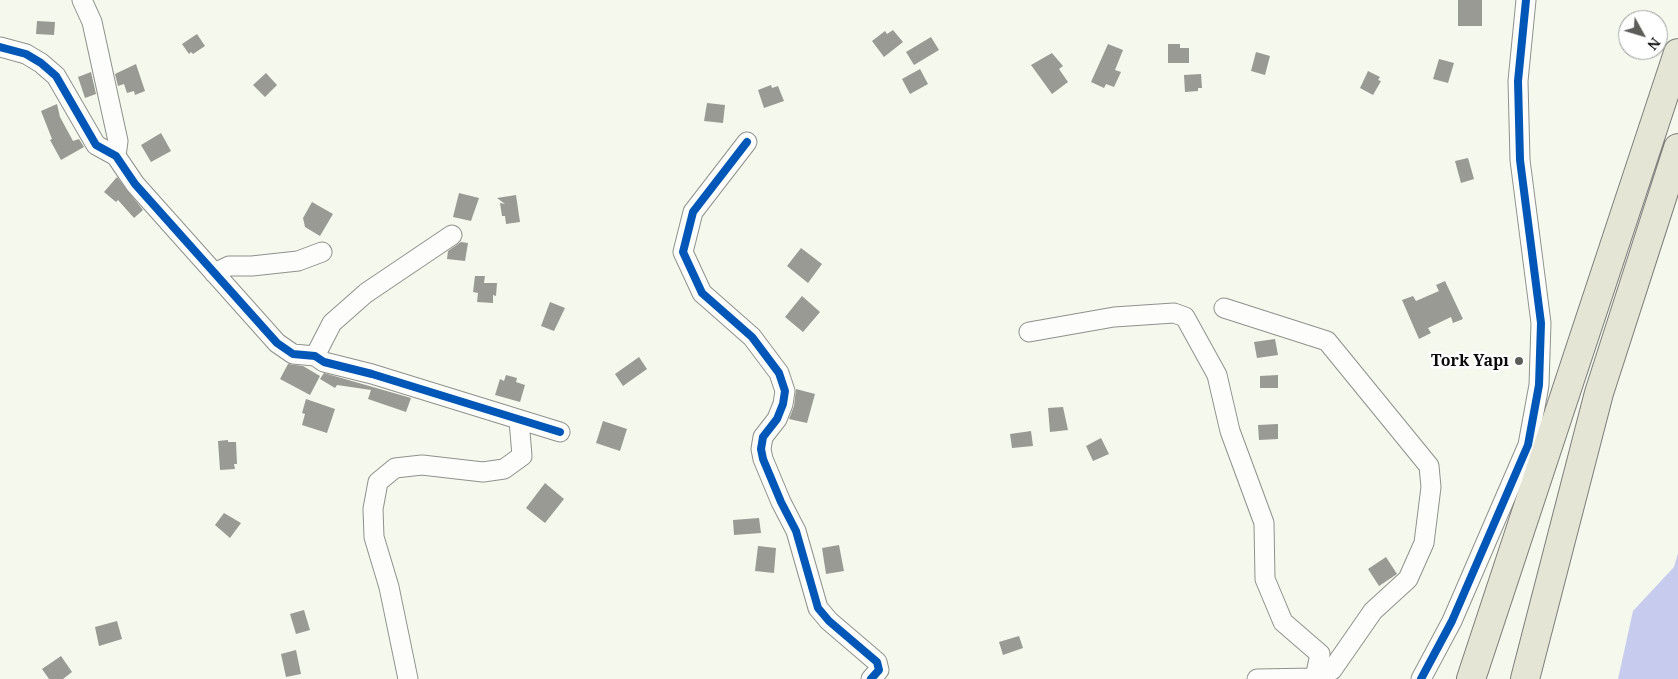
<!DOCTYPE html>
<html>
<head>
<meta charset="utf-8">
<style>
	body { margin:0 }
	#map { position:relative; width:1678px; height:679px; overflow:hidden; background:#f4f8ed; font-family:"Noto Serif",serif }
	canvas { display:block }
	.north { position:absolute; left:1618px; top:10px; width:50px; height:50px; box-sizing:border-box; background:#fff; border:1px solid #9d9d9d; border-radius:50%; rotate:129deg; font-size:14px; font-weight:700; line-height:20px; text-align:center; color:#0a0a0a }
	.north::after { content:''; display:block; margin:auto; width:18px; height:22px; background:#5c5d59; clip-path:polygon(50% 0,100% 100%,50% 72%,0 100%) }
</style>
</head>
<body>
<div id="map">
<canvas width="1678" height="679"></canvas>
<div class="north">N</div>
</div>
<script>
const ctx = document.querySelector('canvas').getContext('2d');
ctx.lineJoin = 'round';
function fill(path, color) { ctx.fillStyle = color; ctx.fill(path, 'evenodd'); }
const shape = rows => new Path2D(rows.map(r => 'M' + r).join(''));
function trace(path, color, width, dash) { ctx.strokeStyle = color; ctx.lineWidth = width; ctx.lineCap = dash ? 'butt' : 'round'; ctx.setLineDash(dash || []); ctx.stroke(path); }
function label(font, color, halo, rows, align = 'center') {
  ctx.font = font + ' "Noto Serif",serif'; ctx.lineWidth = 5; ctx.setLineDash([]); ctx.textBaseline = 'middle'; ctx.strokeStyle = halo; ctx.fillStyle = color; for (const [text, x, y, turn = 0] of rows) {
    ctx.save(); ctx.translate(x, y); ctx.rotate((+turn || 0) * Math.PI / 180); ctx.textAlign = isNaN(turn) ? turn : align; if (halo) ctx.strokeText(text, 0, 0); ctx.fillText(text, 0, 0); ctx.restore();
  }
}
fill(shape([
	[1678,553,1678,679,1618,679,1633,611,1674,567]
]), '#c7cbed');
fill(shape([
	[1458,0,1482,0,1482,26,1458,26],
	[37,21,55,22,54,35,36,34],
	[893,30,903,42,884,57,872,41,885,31,887,34],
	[197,34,205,46,193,54,191,52,189,54,182,44],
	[931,37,939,50,914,65,906,52],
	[1108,44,1123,50,1115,70,1121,72,1114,87,1106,84,1104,88,1091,82],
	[1168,44,1180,44,1180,48,1189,48,1189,63,1168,63],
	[1256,52,1270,56,1265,75,1251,71],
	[1052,53,1063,66,1059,69,1068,82,1052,94,1031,65],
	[1439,59,1454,63,1448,83,1433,79],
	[136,64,145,91,135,95,134,91,127,93,124,84,118,86,115,74],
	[920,69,928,84,910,94,902,79],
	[1368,71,1380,77,1378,80,1381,81,1373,95,1360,88],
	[91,72,96,94,85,98,78,77],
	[266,73,277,85,265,97,253,85],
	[1201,74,1202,88,1198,88,1198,91,1185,92,1184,75],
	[771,85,772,88,778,86,784,101,764,108,758,90],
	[707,103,725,105,723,123,704,121],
	[57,104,60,117,73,141,79,139,84,147,61,160,50,140,52,139,41,111],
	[161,133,171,151,151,162,141,145],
	[1468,158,1474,179,1461,183,1455,161],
	[117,177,143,210,134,218,118,200,116,202,104,192],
	[459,193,479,198,471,221,453,217],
	[516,195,520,222,506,224,505,216,502,216,500,203,505,204,497,198],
	[312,202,333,214,320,236,305,227,303,218],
	[461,242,468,243,465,261,447,259,448,251],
	[801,248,822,264,808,283,787,266],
	[475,276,485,276,484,283,497,283,496,296,493,295,493,303,477,302,478,293,473,292],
	[1445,281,1463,319,1453,323,1451,317,1428,328,1431,333,1419,339,1402,300,1413,296,1416,301,1439,291,1436,285],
	[802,296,820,312,803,332,785,317],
	[550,302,565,308,554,331,541,326],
	[1275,339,1278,355,1257,358,1254,342],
	[639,357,647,369,623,386,615,374],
	[288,364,303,366,320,376,310,395,280,379],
	[324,373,411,398,406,412,368,399,371,390,337,385,335,388,320,379],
	[506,375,517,378,516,382,525,385,520,402,495,395,500,379,504,381],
	[1278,375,1278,388,1260,388,1260,376],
	[796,389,815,394,807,423,789,419,794,406],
	[306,399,335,409,327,433,302,425,305,414,302,413],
	[1063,407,1068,430,1050,432,1048,408],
	[603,421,627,429,620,451,596,443],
	[1278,424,1278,439,1259,440,1258,425],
	[1031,431,1033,446,1012,448,1010,434],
	[1101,438,1109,454,1093,461,1086,446],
	[228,440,228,442,236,442,237,464,234,464,235,469,220,470,218,441],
	[545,483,564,499,545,523,526,508],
	[224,513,241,523,230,538,215,525],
	[759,518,761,533,734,535,733,520],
	[839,545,844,571,826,574,822,548],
	[758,546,776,548,774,573,755,571],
	[1386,557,1397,574,1379,586,1368,569],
	[304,610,310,630,296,634,290,614],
	[117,621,122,639,99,646,95,627],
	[1019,636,1023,648,1003,655,999,642],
	[296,650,301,674,286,677,281,654],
	[61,656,72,672,63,679,49,679,42,669]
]), '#999a93');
const minor = shape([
	[82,0,92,22,118,141,116,156],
	[0,47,26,54,41,63,56,76,96,145,116,156,135,184,277,343,293,354,315,356,324,362,372,374,560,432],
	[747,142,693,212,683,252,702,293,752,337,779,373,785,391,783,404,777,419,763,437,761,449,763,459,781,502,796,531,818,608,829,621,877,662,879,670,871,679],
	[214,273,229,266,252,266,298,261,322,252],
	[1224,308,1327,341,1429,466,1431,487,1424,543,1408,579,1373,611,1332,670,1315,678,1257,679],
	[1029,332,1114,317,1174,313,1185,317,1217,375,1230,431,1264,523,1265,579,1283,622,1320,654,1315,678],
	[315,356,332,323,366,293,452,235],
	[408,679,389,587,374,537,373,509,378,482,395,468,422,465,483,472,504,469,522,456,519,420],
	[1421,679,1452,621,1528,445,1539,385,1541,323,1520,160,1518,81,1526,0]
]);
const highway = shape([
	[1471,679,1678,53],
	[1525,679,1599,393,1678,148]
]);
trace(minor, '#8f918c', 21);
trace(highway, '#7d7e7a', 30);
trace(minor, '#fdfefc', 19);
trace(highway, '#e5e5d5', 28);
trace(shape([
	[0,47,26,54,41,63,56,76,96,145,116,156,135,184,277,343,293,354,315,356,324,362,372,374,560,432],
	[747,142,693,212,683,252,702,293,752,337,779,373,785,391,783,404,777,419,763,437,761,449,763,459,781,502,796,531,818,608,829,621,877,662,879,670,871,679],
	[1421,679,1452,621,1528,445,1539,385,1541,323,1520,160,1518,81,1526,0]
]), '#0057b8', 8);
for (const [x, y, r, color] of [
	[1519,361,5,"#5c5d59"]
]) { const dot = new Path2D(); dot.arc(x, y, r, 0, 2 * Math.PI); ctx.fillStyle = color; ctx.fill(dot); trace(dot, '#fff', 2); }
label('bold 16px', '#0a0a0a', '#fff', [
	["Tork Yapı",1509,361]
], 'right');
</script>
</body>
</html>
